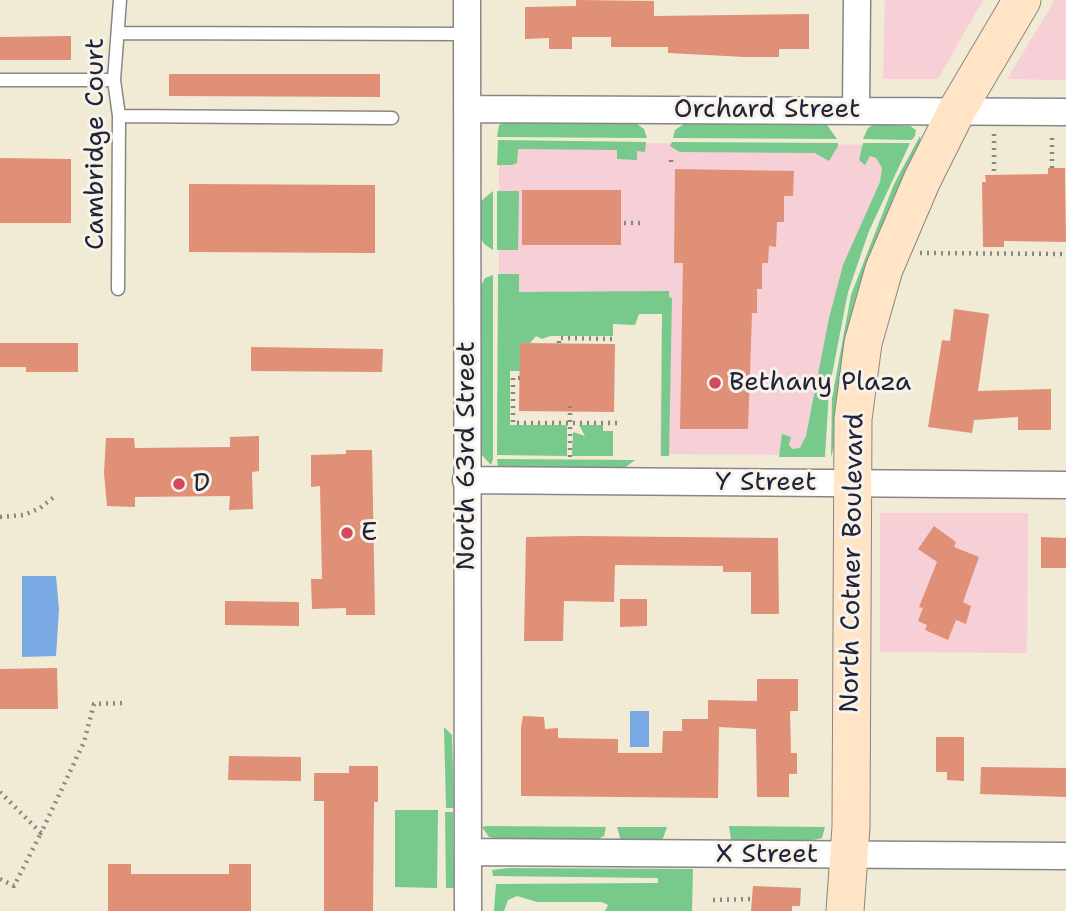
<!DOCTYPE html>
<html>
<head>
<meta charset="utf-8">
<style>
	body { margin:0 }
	canvas { display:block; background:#f1ead4 }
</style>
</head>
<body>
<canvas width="1066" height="911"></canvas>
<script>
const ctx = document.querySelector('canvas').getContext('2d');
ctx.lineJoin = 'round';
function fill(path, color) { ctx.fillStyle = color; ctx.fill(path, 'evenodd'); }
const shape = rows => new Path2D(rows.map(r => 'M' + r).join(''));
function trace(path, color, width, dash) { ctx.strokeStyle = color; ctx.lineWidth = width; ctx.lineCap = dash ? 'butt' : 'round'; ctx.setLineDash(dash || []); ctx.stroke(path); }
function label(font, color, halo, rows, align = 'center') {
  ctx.font = font + ' "Shantell Sans",sans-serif'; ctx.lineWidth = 6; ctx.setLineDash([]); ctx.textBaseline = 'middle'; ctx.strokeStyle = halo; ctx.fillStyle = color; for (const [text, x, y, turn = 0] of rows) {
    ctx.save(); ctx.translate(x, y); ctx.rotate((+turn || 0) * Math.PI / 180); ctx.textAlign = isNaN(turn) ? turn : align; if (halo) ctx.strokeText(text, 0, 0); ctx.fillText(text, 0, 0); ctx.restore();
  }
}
fill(shape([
	[885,0,983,0,938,79,883,79],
	[1055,0,1066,0,1066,80,1007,79],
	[499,142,902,145,876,201,834,330,821,455,660,454,662,297,499,296],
	[880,513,1028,513,1027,653,880,652]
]), '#f6cfd7');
fill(shape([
	[548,122,637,124,644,129,647,138,497,137,499,125,503,123],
	[812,123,827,125,837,139,673,138,675,130,684,124],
	[875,124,910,126,916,130,915,136,912,140,863,139,868,128],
	[920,136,921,142,831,457,832,398,851,295,894,184],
	[498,140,646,142,645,152,637,151,637,160,617,159,617,150,518,149,517,163,512,165,497,165],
	[672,142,838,143,838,146,829,161,815,153,680,152,670,146],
	[863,143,910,143,869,231,848,292,829,390,825,457,779,457,782,434,791,437,789,445,792,449,800,448,806,436,829,318,843,265,880,182,882,168,876,158,870,156,865,165,859,160],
	[493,191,493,250,484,244,480,236,481,201],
	[497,191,519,191,518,250,497,250],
	[498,274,519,274,519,292,669,291,669,297,672,298,669,456,661,456,662,314,639,314,635,325,613,324,613,336,550,336,542,339,536,336,530,343,520,343,520,371,510,371,510,425,567,425,567,456,497,455],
	[493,275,493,459,491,465,480,453,480,288,485,278],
	[579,425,603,425,603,431,613,431,613,456,572,456,573,432,585,436],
	[497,459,635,460,623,469,498,467],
	[444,727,452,735,454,808,446,808],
	[395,810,438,810,437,888,395,887],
	[445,812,453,812,454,888,446,888],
	[729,826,825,827,822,838,809,841,731,840],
	[482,827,487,826,606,827,604,836,596,840,501,840,489,837],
	[617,827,667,827,662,841,621,841],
	[509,868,693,869,692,911,605,911,608,905,602,902,537,902,517,896,508,900,504,911,494,911,496,884,658,883,658,878,493,876,492,870]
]), '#77c98c');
fill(shape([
	[22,576,56,576,59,609,56,656,22,657],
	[630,711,649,711,649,747,630,747]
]), '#78a9e3');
fill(shape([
	[576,0,654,1,654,16,809,14,809,49,779,49,779,57,745,57,668,53,668,47,611,47,611,37,572,37,572,49,549,49,549,38,525,39,525,7,576,6],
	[71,36,71,60,0,60,0,37],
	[169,74,380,74,380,97,169,96],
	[0,158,71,159,71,223,0,223],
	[1048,168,1065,168,1066,242,1004,241,1004,247,983,247,982,182,986,182,985,175,1048,174],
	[675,169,794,171,793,196,784,196,784,222,777,222,776,247,769,246,768,263,762,263,762,289,757,289,757,313,752,313,748,429,680,429,683,263,674,263],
	[189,184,375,185,375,253,189,252],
	[522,190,621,190,621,245,522,245],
	[954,309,989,314,978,391,1051,389,1051,430,1018,430,1018,417,974,420,972,433,928,427,942,340,950,341],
	[0,343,78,343,78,372,26,372,26,367,0,367],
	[520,343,615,344,614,412,519,411],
	[251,347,383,349,382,372,251,371],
	[259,436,259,471,252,472,253,509,229,510,230,496,135,497,135,507,107,506,104,473,106,438,134,438,135,448,230,447,230,437],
	[346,450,372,450,375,615,346,615,346,608,312,609,311,579,322,579,320,486,311,487,311,455,346,454],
	[934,526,956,542,954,547,979,557,963,602,971,606,966,624,956,620,948,640,925,630,927,625,918,621,923,608,919,607,937,562,918,549],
	[579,536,778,538,779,614,751,614,751,572,723,572,723,566,615,565,614,602,564,601,563,641,524,641,526,537],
	[1041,537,1066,538,1066,568,1041,568],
	[620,599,647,599,647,626,620,627],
	[225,601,299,602,299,626,225,625],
	[57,668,58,709,0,709,0,669],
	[757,679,798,679,798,711,790,711,791,753,797,753,797,774,789,774,789,797,757,797,756,729,719,727,718,798,521,796,521,728,523,716,544,717,545,729,558,728,558,738,618,739,618,753,662,753,663,731,682,731,682,719,708,719,708,700,757,701],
	[936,737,964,737,964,781,947,780,947,772,936,772],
	[229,756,301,757,301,781,228,780],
	[349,766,378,766,378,802,374,802,373,911,324,911,324,801,314,801,314,773,349,773],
	[981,767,1066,768,1066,797,980,794],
	[108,864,131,864,131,874,229,874,229,864,251,864,251,911,108,911],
	[753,886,801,888,800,906,792,906,792,911,751,911]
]), '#df9077');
const lane = shape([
	[120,33,467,34],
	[0,80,114,80],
	[119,116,392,118],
	[118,289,119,116,114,80,120,0]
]);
const street = shape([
	[467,0,468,911],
	[467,109,1066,112],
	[856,111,857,0],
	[466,480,1066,485],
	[469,852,1066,856]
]);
const secondary = shape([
	[845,911,851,827,853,419,863,343,884,269,922,180,957,110,1022,0]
]);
trace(lane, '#8a8688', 15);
trace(street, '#8a8688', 29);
trace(secondary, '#8a8688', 39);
trace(shape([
	[994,134,994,175],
	[671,160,671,167],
	[1052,168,1052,134],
	[624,223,640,223],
	[920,253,1066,254],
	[559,343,559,338,617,339],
	[520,378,513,378,513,423,617,423],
	[570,406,570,458],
	[0,517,24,515,40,508,54,497],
	[0,792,41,833,84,742,94,704,125,703],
	[0,879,14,886,41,833],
	[713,900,752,899]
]), '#8a8688', 4.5, [2, 5]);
trace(lane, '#fff', 12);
trace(street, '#fff', 26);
trace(secondary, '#ffe4c6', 37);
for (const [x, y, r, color] of [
	[715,383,7,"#d1495b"],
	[179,484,7,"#d1495b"],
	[347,533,7,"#d1495b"]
]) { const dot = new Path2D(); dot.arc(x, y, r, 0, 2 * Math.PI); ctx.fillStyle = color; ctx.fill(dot); trace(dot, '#f7f3e8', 2.5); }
label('26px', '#22223b', '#f7f3e8', [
	["Orchard Street",767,110],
	["Cambridge Court",96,144,-90],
	["North 63rd Street",467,456,-90],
	["Y Street",766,483],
	["North Cotner Boulevard",853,563,-89],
	["X Street",767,855]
]);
label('26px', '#22223b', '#f7f3e8', [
	["Bethany Plaza",729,383],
	["D",193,484],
	["E",361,533]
], 'left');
</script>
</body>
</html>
